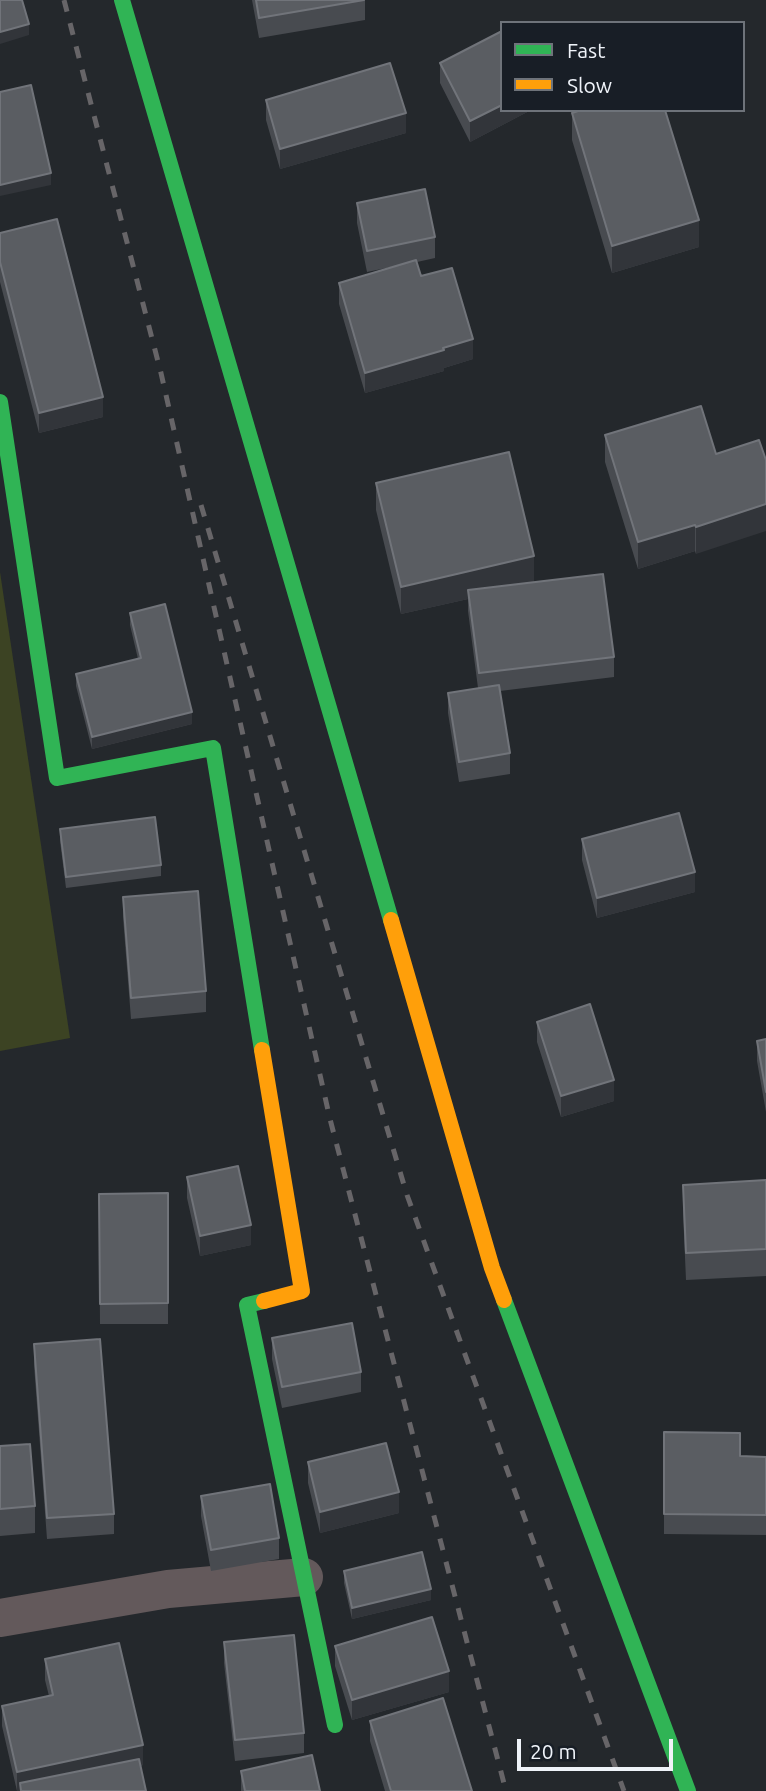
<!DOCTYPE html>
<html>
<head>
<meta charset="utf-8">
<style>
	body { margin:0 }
	#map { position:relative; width:766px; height:1791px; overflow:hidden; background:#24282c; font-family:Ubuntu,sans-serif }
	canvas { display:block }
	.legend { position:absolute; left:500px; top:21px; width:245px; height:91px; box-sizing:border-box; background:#181e26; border:2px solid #6e737a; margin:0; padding:9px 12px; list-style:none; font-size:21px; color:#eff3f9 }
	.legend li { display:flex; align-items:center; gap:14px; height:35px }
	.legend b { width:35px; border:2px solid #6e737a }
	.scale { position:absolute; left:517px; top:1739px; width:156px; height:32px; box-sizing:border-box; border:4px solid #eff3f9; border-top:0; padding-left:9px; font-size:21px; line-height:24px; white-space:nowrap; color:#eff3f9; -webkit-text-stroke:5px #181e26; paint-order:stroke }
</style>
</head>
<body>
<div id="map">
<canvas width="766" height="1791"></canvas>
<ul class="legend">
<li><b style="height:9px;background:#30b455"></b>Fast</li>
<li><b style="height:9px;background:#ff9f0a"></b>Slow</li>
</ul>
<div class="scale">20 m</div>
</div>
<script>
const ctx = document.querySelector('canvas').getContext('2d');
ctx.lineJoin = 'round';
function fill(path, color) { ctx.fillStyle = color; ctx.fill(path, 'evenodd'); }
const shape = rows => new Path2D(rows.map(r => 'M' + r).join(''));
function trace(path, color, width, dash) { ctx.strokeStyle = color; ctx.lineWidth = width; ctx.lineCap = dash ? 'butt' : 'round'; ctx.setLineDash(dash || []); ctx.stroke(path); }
fill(shape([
	[0,572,70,1038,0,1051]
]), '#3c4323');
trace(shape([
	[0,1618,168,1589,304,1577]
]), '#63595b', 38);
trace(shape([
	[122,0,391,920],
	[0,402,57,778,213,748,262,1050],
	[504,1300,688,1791],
	[264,1301,247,1305,335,1725]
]), '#30b455', 16);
trace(shape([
	[391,920,492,1268,504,1300],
	[262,1050,302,1291,264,1301]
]), '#ff9f0a', 16);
trace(shape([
	[64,0,161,373,330,1119,506,1791],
	[201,505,407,1195,624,1791]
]), '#676568', 5, [12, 12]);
fill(shape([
	[252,0,365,0,365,20,259,38],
	[440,63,502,110,531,110,470,142,440,83],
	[266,100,406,133,280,169,266,120],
	[572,113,699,247,612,273,572,140],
	[357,203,435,237,435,258,417,262,421,276,473,359,444,368,444,371,365,393,339,304,339,283,396,266,367,272,357,223],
	[0,233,103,417,39,433,0,282],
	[605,435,716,454,696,554,695,551,638,569,605,462],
	[376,483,534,582,614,657,614,677,500,691,510,753,510,774,459,782,448,713,448,693,478,688,468,611,468,599,401,614,376,510],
	[130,613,192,724,92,749,76,686,76,674,138,659,130,625],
	[60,829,161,865,161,876,66,888,60,841],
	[582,839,695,892,597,918,582,860],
	[123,897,206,991,206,1012,131,1019,123,917],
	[537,1022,614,1101,561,1117,537,1042],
	[766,1039,766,1112,757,1061,757,1041],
	[187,1177,251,1245,200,1256,187,1198],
	[766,1180,766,1276,686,1280,683,1212,683,1185],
	[168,1193,168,1324,100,1324,99,1194],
	[272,1338,361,1372,361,1392,282,1408,272,1359],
	[34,1344,114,1514,114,1534,47,1539,34,1365],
	[664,1432,740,1456,766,1457,766,1535,664,1534],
	[0,1446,35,1506,35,1533,0,1536],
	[308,1462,399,1513,320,1533,308,1483],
	[201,1496,279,1538,279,1559,211,1571,201,1516],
	[344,1571,431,1600,352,1619,344,1583],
	[224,1642,304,1733,304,1753,235,1761,224,1663],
	[335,1646,449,1692,352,1720,335,1666],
	[45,1659,143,1765,140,1766,146,1791,17,1791,2,1726,2,1706,49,1696,45,1680],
	[370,1721,472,1791,385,1791,370,1741],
	[241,1771,320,1791,241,1791]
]), '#484b50');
fill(shape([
	[29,24,29,35,0,44,0,32],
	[502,105,502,110,531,110,470,142,470,121],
	[406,113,406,133,280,169,280,149],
	[51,173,51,185,0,196,0,185],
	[699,220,699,247,612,273,612,246],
	[473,339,473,359,444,368,444,371,365,393,365,373],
	[103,397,103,417,39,433,39,413],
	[766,504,766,531,696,554,696,527],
	[695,525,695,551,638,569,638,542],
	[534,556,534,583,468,590,468,599,401,614,401,587],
	[192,712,192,724,92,749,92,737],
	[695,872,695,892,597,918,597,898],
	[614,1080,614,1101,561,1117,561,1096],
	[251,1225,251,1245,200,1256,200,1236],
	[399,1492,399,1513,320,1533,320,1512],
	[431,1589,431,1600,352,1619,352,1608],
	[449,1671,449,1692,352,1720,352,1700],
	[143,1745,143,1765,24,1791,20,1783,20,1791,17,1791,17,1772]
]), '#32353a');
const building = shape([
	[0,0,22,0,29,24,0,32,0,0],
	[256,0,364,0,259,18,256,0],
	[502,31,502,105,470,121,440,63,502,31],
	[390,63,406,113,280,149,266,100,390,63],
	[31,85,51,173,0,185,0,92,31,85],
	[581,110,665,110,699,220,612,246,572,113,581,110],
	[425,189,435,237,367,251,357,203,425,189],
	[57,219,103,397,39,413,0,262,0,233,57,219],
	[416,260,421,276,452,268,473,339,443,348,444,350,365,373,339,283,416,260],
	[701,406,716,454,759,440,766,460,766,504,696,527,695,525,638,542,605,435,701,406],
	[509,452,534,556,401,587,376,483,509,452],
	[603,574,614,657,479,673,468,590,603,574],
	[165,604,192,712,92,737,76,674,141,658,130,613,165,604],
	[499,685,510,753,459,762,448,693,499,685],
	[679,813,695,872,597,898,582,839,679,813],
	[155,817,161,865,66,877,60,829,155,817],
	[198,891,206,991,131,998,123,897,198,891],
	[590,1004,614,1080,561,1096,537,1022,590,1004],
	[766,1039,766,1092,757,1041,766,1039],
	[238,1166,251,1225,200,1236,187,1177,238,1166],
	[766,1180,766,1249,686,1253,683,1185,766,1180],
	[168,1193,168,1303,100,1304,99,1194,168,1193],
	[352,1323,361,1372,282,1387,272,1338,352,1323],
	[100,1339,114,1514,47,1518,34,1344,100,1339],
	[664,1432,740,1433,740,1456,766,1457,766,1515,664,1514,664,1432],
	[386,1443,399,1492,320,1512,308,1462,386,1443],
	[30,1444,35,1506,0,1509,0,1446,30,1444],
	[270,1484,279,1538,211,1550,201,1496,270,1484],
	[422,1552,431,1589,352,1608,344,1571,422,1552],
	[432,1617,449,1671,352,1700,335,1646,432,1617],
	[294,1635,304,1733,235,1740,224,1642,294,1635],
	[119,1643,143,1745,17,1772,2,1706,53,1695,45,1659,119,1643],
	[443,1698,472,1791,391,1791,370,1721,443,1698],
	[312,1755,320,1791,245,1791,241,1771,312,1755],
	[139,1759,146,1791,21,1791,20,1783,139,1759]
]);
fill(building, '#5a5d62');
trace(building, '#71747a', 2);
</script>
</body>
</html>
